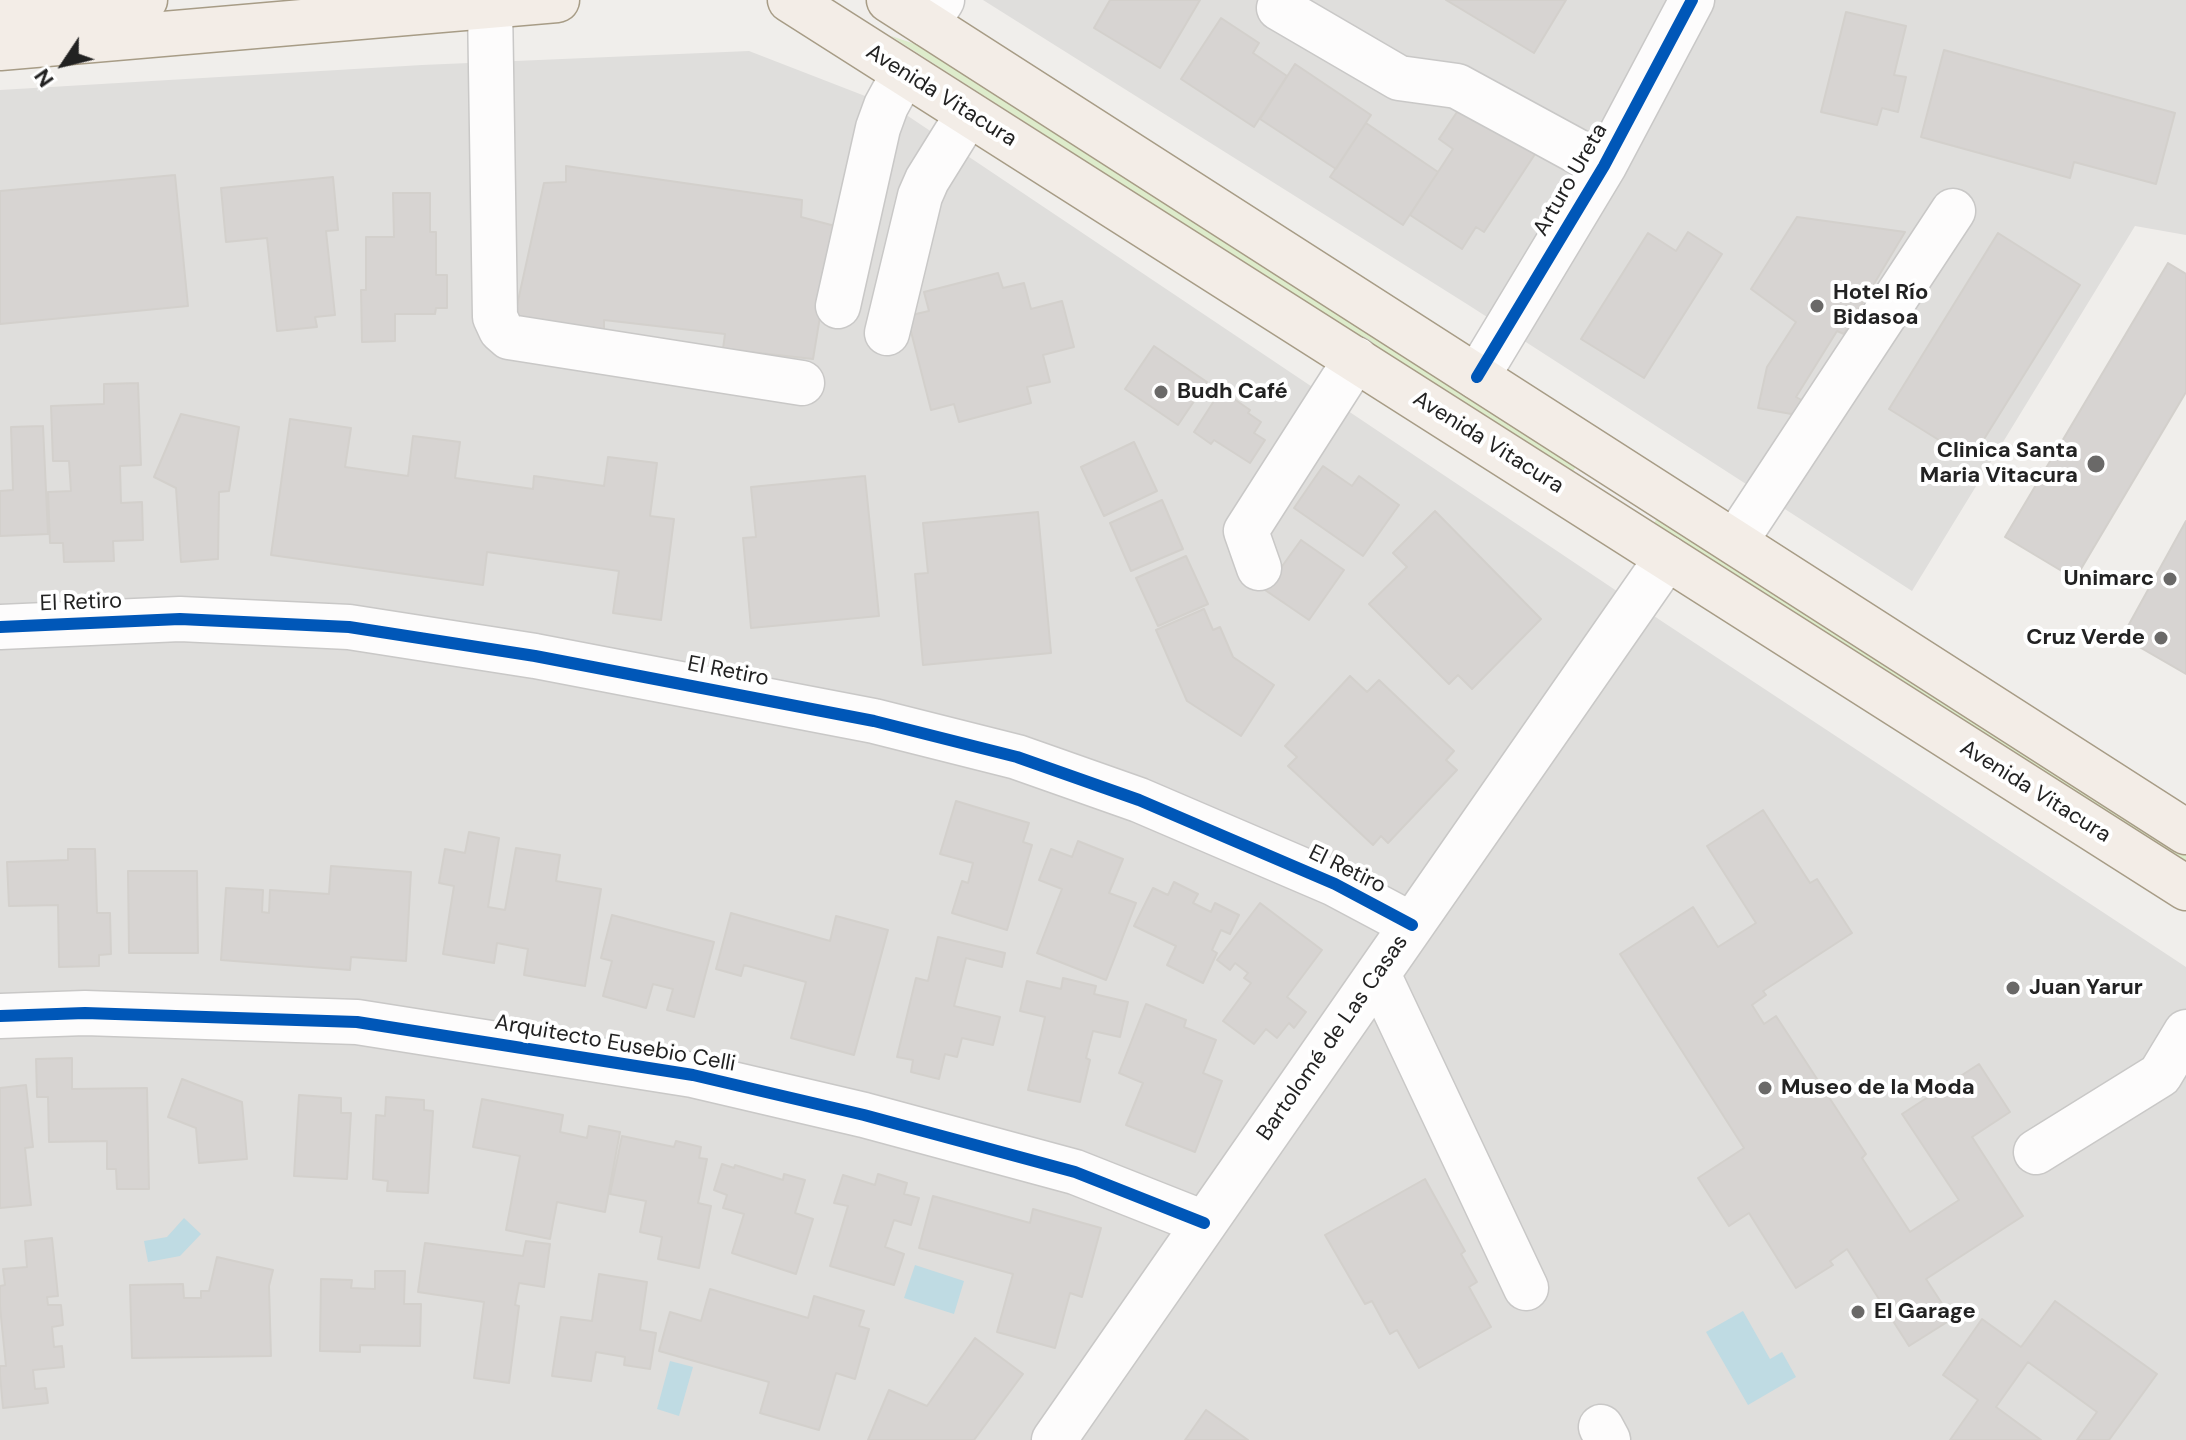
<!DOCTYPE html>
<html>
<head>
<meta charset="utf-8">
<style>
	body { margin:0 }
	#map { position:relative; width:2186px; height:1440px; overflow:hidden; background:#f0eeeb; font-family:"DM Sans",sans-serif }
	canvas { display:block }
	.north { position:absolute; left:24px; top:24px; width:80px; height:80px; -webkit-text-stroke:6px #fff; paint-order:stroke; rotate:235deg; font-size:22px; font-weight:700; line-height:32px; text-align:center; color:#222 }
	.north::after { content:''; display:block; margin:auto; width:28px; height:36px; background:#222; clip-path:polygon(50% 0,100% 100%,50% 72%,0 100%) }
</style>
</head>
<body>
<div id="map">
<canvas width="2186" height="1440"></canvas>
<div class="north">N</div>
</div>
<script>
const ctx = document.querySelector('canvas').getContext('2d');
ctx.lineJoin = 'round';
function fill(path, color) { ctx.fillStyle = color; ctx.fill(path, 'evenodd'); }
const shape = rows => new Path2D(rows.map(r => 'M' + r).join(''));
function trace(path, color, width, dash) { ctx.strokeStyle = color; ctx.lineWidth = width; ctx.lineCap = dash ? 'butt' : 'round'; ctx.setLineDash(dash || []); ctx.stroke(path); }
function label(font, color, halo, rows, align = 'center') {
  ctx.font = font + ' "DM Sans",sans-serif'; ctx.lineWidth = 8; ctx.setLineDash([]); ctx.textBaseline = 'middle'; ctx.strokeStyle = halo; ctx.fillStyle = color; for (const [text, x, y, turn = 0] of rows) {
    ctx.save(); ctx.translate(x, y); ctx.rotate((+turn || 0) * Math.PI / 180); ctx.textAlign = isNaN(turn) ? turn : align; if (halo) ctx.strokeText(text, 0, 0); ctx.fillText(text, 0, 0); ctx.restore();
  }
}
fill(shape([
	[983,0,2186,0,2186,235,2135,226,1912,591,1470,306],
	[749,51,896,108,1666,624,2186,967,2186,1440,0,1440,0,90,422,65]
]), '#dfdedc');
fill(shape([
	[891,36,915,44,1578,463,1572,473],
	[1658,517,2186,854,2186,867,1652,526]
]), '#ddeccb');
fill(shape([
	[184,1218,201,1234,180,1256,148,1262,144,1241,167,1237],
	[915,1265,964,1281,954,1314,904,1298],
	[1743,1311,1770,1359,1782,1352,1796,1377,1748,1405,1706,1332],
	[670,1361,693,1367,679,1416,657,1409]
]), '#bfdbe3');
const building = shape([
	[1110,0,1200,0,1160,68,1094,28,1110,0],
	[1446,0,1566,0,1534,53,1446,0],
	[1846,12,1906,26,1894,75,1906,77,1898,112,1882,108,1877,125,1821,112,1846,12],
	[1221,18,1259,43,1253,53,1287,76,1254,127,1181,79,1221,18],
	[1944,50,2175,113,2156,184,2074,162,2070,178,1921,137,1944,50],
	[1295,64,1371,115,1336,169,1260,119,1295,64],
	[1465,100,1539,148,1484,232,1476,227,1462,249,1410,215,1453,149,1439,139,1465,100],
	[1366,123,1438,172,1403,225,1330,177,1366,123],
	[566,166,802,200,801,217,835,226,813,359,723,349,725,334,604,320,604,333,514,319,544,183,566,182,566,166],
	[175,175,188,306,0,324,0,191,175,175],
	[333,177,338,230,326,231,335,315,315,317,317,327,277,331,267,238,226,242,221,188,333,177],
	[393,193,430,193,430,232,436,232,436,275,447,275,447,308,436,308,435,314,395,314,395,341,362,342,361,290,366,290,366,237,394,237,393,193],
	[1797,217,1905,232,1844,334,1837,331,1796,397,1805,402,1797,415,1758,408,1767,367,1796,322,1751,289,1797,217],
	[1688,232,1722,254,1644,378,1581,339,1648,233,1676,251,1688,232],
	[1998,233,2080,285,1971,460,1889,409,1998,233],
	[2168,263,2186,274,2186,392,2075,579,2005,537,2168,263],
	[998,273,1003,288,1024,283,1031,309,1062,301,1074,347,1043,355,1050,382,1027,387,1031,403,959,422,954,404,931,410,907,316,929,311,924,292,998,273],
	[1154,346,1207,382,1178,425,1125,389,1154,346],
	[138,383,141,465,120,466,121,503,142,502,143,540,113,541,114,561,64,562,63,543,50,543,48,492,71,491,69,461,53,461,51,406,104,404,104,384,138,383],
	[1221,390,1250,410,1248,413,1261,422,1254,433,1265,440,1250,463,1214,440,1211,444,1194,432,1221,390],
	[181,414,239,427,229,491,219,492,218,559,181,562,176,488,154,477,181,414],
	[290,419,351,428,345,467,408,476,413,436,460,442,455,478,533,489,534,476,604,486,608,457,657,463,650,516,674,519,661,620,613,613,619,571,487,552,483,585,271,555,290,419],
	[43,426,48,534,0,536,0,491,13,490,11,427,43,426],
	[1134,442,1157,491,1104,516,1081,467,1134,442],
	[1323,466,1352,486,1359,476,1399,505,1363,556,1294,508,1323,466],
	[865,476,879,616,751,628,743,538,756,537,751,487,865,476],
	[1162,500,1183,549,1131,571,1110,523,1162,500],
	[1435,511,1541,619,1472,689,1458,675,1449,684,1369,604,1407,567,1393,553,1435,511],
	[1038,512,1051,653,923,665,915,574,928,573,923,523,1038,512],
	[2186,521,2186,674,2122,637,2186,521],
	[1301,540,1344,570,1309,620,1265,590,1301,540],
	[1186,556,1208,604,1158,626,1136,578,1186,556],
	[1204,609,1213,630,1220,627,1233,657,1274,685,1241,736,1187,701,1156,630,1204,609],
	[1350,676,1367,692,1379,680,1454,751,1446,760,1457,770,1388,843,1381,836,1373,845,1288,766,1297,757,1285,746,1350,676],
	[956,801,1029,823,1023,842,1032,845,1007,930,952,913,962,881,968,883,973,863,940,854,956,801],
	[1763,810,1810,883,1817,879,1852,933,1763,991,1766,995,1752,1005,1764,1024,1776,1016,1866,1154,1862,1158,1910,1232,1959,1200,1902,1114,1979,1064,2010,1112,1972,1137,2023,1216,1926,1279,1952,1319,1909,1346,1847,1249,1830,1261,1833,1265,1796,1288,1749,1213,1729,1226,1698,1178,1744,1148,1620,954,1693,907,1718,947,1756,923,1707,846,1763,810],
	[469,832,499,838,488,907,505,910,516,848,560,855,556,881,601,889,585,986,524,975,528,949,497,943,494,963,443,954,454,886,439,883,445,849,465,853,469,832],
	[1078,841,1123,859,1109,893,1136,903,1106,980,1037,953,1062,889,1039,880,1051,849,1072,857,1078,841],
	[68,849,95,849,97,913,110,913,111,954,99,955,99,966,59,967,58,905,9,906,7,862,68,860,68,849],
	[331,866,411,872,406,961,351,957,350,970,221,960,226,888,263,890,262,912,269,913,270,890,329,894,331,866],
	[128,871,197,871,198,953,129,953,128,871],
	[1174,882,1198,894,1193,903,1211,912,1215,903,1239,915,1230,934,1221,930,1212,950,1217,953,1203,983,1167,965,1176,946,1134,926,1153,888,1168,895,1174,882],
	[1260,903,1322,950,1287,997,1306,1012,1294,1028,1289,1023,1277,1038,1266,1029,1254,1044,1223,1021,1251,983,1244,978,1248,973,1235,963,1230,970,1217,960,1260,903],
	[731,913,830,941,836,916,888,930,854,1055,791,1038,806,982,744,965,741,976,716,969,731,913],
	[612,915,714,942,694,1017,667,1010,673,989,653,984,646,1008,603,996,612,961,601,958,612,915],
	[938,937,1005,953,1002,967,966,958,954,1006,1000,1017,993,1045,962,1038,957,1057,945,1054,939,1079,911,1072,913,1060,897,1057,916,978,928,981,938,937],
	[1063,978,1096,986,1094,994,1128,1002,1120,1037,1093,1031,1086,1058,1090,1060,1080,1102,1028,1090,1045,1017,1020,1011,1027,981,1061,989,1063,978],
	[1146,1004,1186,1020,1184,1027,1216,1040,1203,1073,1222,1081,1195,1152,1126,1125,1143,1083,1119,1073,1146,1004],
	[72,1058,72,1089,147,1088,149,1189,117,1189,116,1169,107,1169,107,1141,49,1142,48,1097,37,1097,36,1059,72,1058],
	[182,1079,242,1102,247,1159,199,1163,196,1128,168,1117,182,1079],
	[26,1085,33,1147,25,1148,31,1205,0,1208,0,1088,26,1085],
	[299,1095,341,1098,341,1113,351,1113,347,1179,294,1176,299,1095],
	[386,1097,424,1100,424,1110,433,1111,428,1193,387,1191,388,1181,373,1179,376,1115,385,1116,386,1097],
	[482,1099,563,1115,560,1132,587,1138,589,1126,620,1132,605,1212,557,1202,550,1239,506,1230,520,1156,473,1147,482,1099],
	[622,1136,674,1147,676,1141,701,1147,699,1158,707,1159,698,1203,711,1206,699,1268,658,1259,662,1237,640,1232,646,1201,610,1194,622,1136],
	[722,1164,734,1168,735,1165,783,1180,784,1174,805,1180,795,1213,813,1219,796,1274,732,1253,744,1214,723,1208,727,1195,714,1190,722,1164],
	[878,1174,907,1183,904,1194,919,1198,911,1225,894,1220,885,1247,904,1254,894,1285,830,1266,848,1206,834,1203,843,1175,875,1185,878,1174],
	[1425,1179,1465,1251,1461,1254,1477,1282,1469,1287,1491,1327,1419,1368,1397,1330,1390,1334,1372,1301,1365,1304,1325,1235,1425,1179],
	[933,1196,1030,1223,1033,1209,1101,1228,1082,1297,1070,1293,1055,1348,997,1332,1013,1274,919,1248,933,1196],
	[52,1238,58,1296,47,1297,48,1305,61,1305,63,1325,52,1327,54,1347,62,1346,64,1367,33,1370,35,1389,46,1388,48,1403,3,1408,0,1375,0,1366,6,1366,0,1307,0,1286,5,1285,3,1269,27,1267,25,1241,52,1238],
	[526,1241,550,1244,544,1287,519,1283,515,1305,519,1306,509,1383,474,1378,484,1302,418,1292,425,1243,523,1256,526,1241],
	[217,1257,273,1270,269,1286,271,1356,132,1358,130,1285,183,1284,184,1298,201,1298,201,1291,209,1291,217,1257],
	[375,1271,405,1271,404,1304,421,1304,420,1346,360,1345,360,1352,320,1351,321,1279,352,1280,351,1288,375,1289,375,1271],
	[599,1274,647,1282,640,1330,656,1333,650,1369,624,1365,625,1357,596,1352,591,1381,552,1376,561,1317,592,1321,599,1274],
	[710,1289,808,1318,814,1296,864,1311,859,1326,869,1329,855,1379,836,1373,819,1430,760,1413,769,1382,659,1351,670,1312,701,1321,710,1289],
	[2055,1301,2157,1374,2109,1440,2077,1440,2097,1412,2028,1362,1996,1407,2041,1440,1950,1440,1978,1400,1943,1375,1982,1319,2021,1347,2055,1301],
	[975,1338,1023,1374,974,1440,868,1440,889,1390,927,1406,975,1338],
	[1206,1410,1248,1440,1185,1440,1206,1410]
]);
fill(building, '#d7d4d2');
trace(building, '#d3d0cc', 2);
const minor = shape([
	[490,6,495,317,501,330,509,337,802,383],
	[1279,8,1399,78,1457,86,1604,166],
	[927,24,942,0],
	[838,306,878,128,886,106,904,73],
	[887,333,920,196,927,180,968,114],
	[1477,377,1604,166,1692,0],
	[1735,542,1953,211],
	[1259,568,1246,531,1356,359],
	[0,627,180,619,349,627,535,656,874,721,1017,757,1139,800,1335,884,1412,925],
	[1378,974,1526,1288],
	[0,1016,85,1013,357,1022,693,1075,864,1115,1075,1172,1204,1223],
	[2036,1152,2160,1075,2186,1032],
	[1601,1427,1608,1440],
	[1054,1440,1667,558]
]);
const major = shape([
	[790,0,2186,888],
	[889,0,2186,832],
	[0,13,145,0],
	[0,48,557,0]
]);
trace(minor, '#c9c8c7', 47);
trace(major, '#a79c86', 47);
trace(minor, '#fdfcfc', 44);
trace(major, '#f3ede7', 44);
trace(shape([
	[1477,377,1604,166,1692,0],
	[0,627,180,619,349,627,535,656,874,721,1017,757,1139,800,1335,884,1412,925],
	[0,1016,85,1013,357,1022,693,1075,864,1115,1075,1172,1204,1223]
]), '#0057b8', 12);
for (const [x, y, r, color] of [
	[1817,306,8,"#6a6968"],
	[1161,392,8,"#6a6968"],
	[2096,464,10,"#6a6968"],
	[2170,579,8,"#6a6968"],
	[2161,638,8,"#6a6968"],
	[2013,988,8,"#6a6968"],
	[1765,1088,8,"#6a6968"],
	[1858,1312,8,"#6a6968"]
]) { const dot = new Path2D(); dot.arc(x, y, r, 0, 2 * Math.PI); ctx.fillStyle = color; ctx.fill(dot); trace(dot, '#fff', 3); }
label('22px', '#222', '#fff', [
	["Avenida Vitacura",941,96,32],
	["Arturo Ureta",1571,180,-60],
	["Avenida Vitacura",1488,443,32],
	["El Retiro",81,603,-2],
	["El Retiro",728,672,11],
	["Avenida Vitacura",2035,792,32],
	["El Retiro",1347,870,26],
	["Bartolomé de Las Casas",1333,1038,-55],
	["Arquitecto Eusebio Celli",615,1044,10]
]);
label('bold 22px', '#222', '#fff', [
	["Hotel Río",1833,293],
	["Bidasoa",1833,318],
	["Budh Café",1177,392],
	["Clinica Santa",2078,451,"right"],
	["Maria Vitacura",2078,476,"right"],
	["Unimarc",2154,579,"right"],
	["Cruz Verde",2145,638,"right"],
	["Juan Yarur",2029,988],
	["Museo de la Moda",1781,1088],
	["El Garage",1874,1312]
], 'left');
</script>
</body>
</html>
